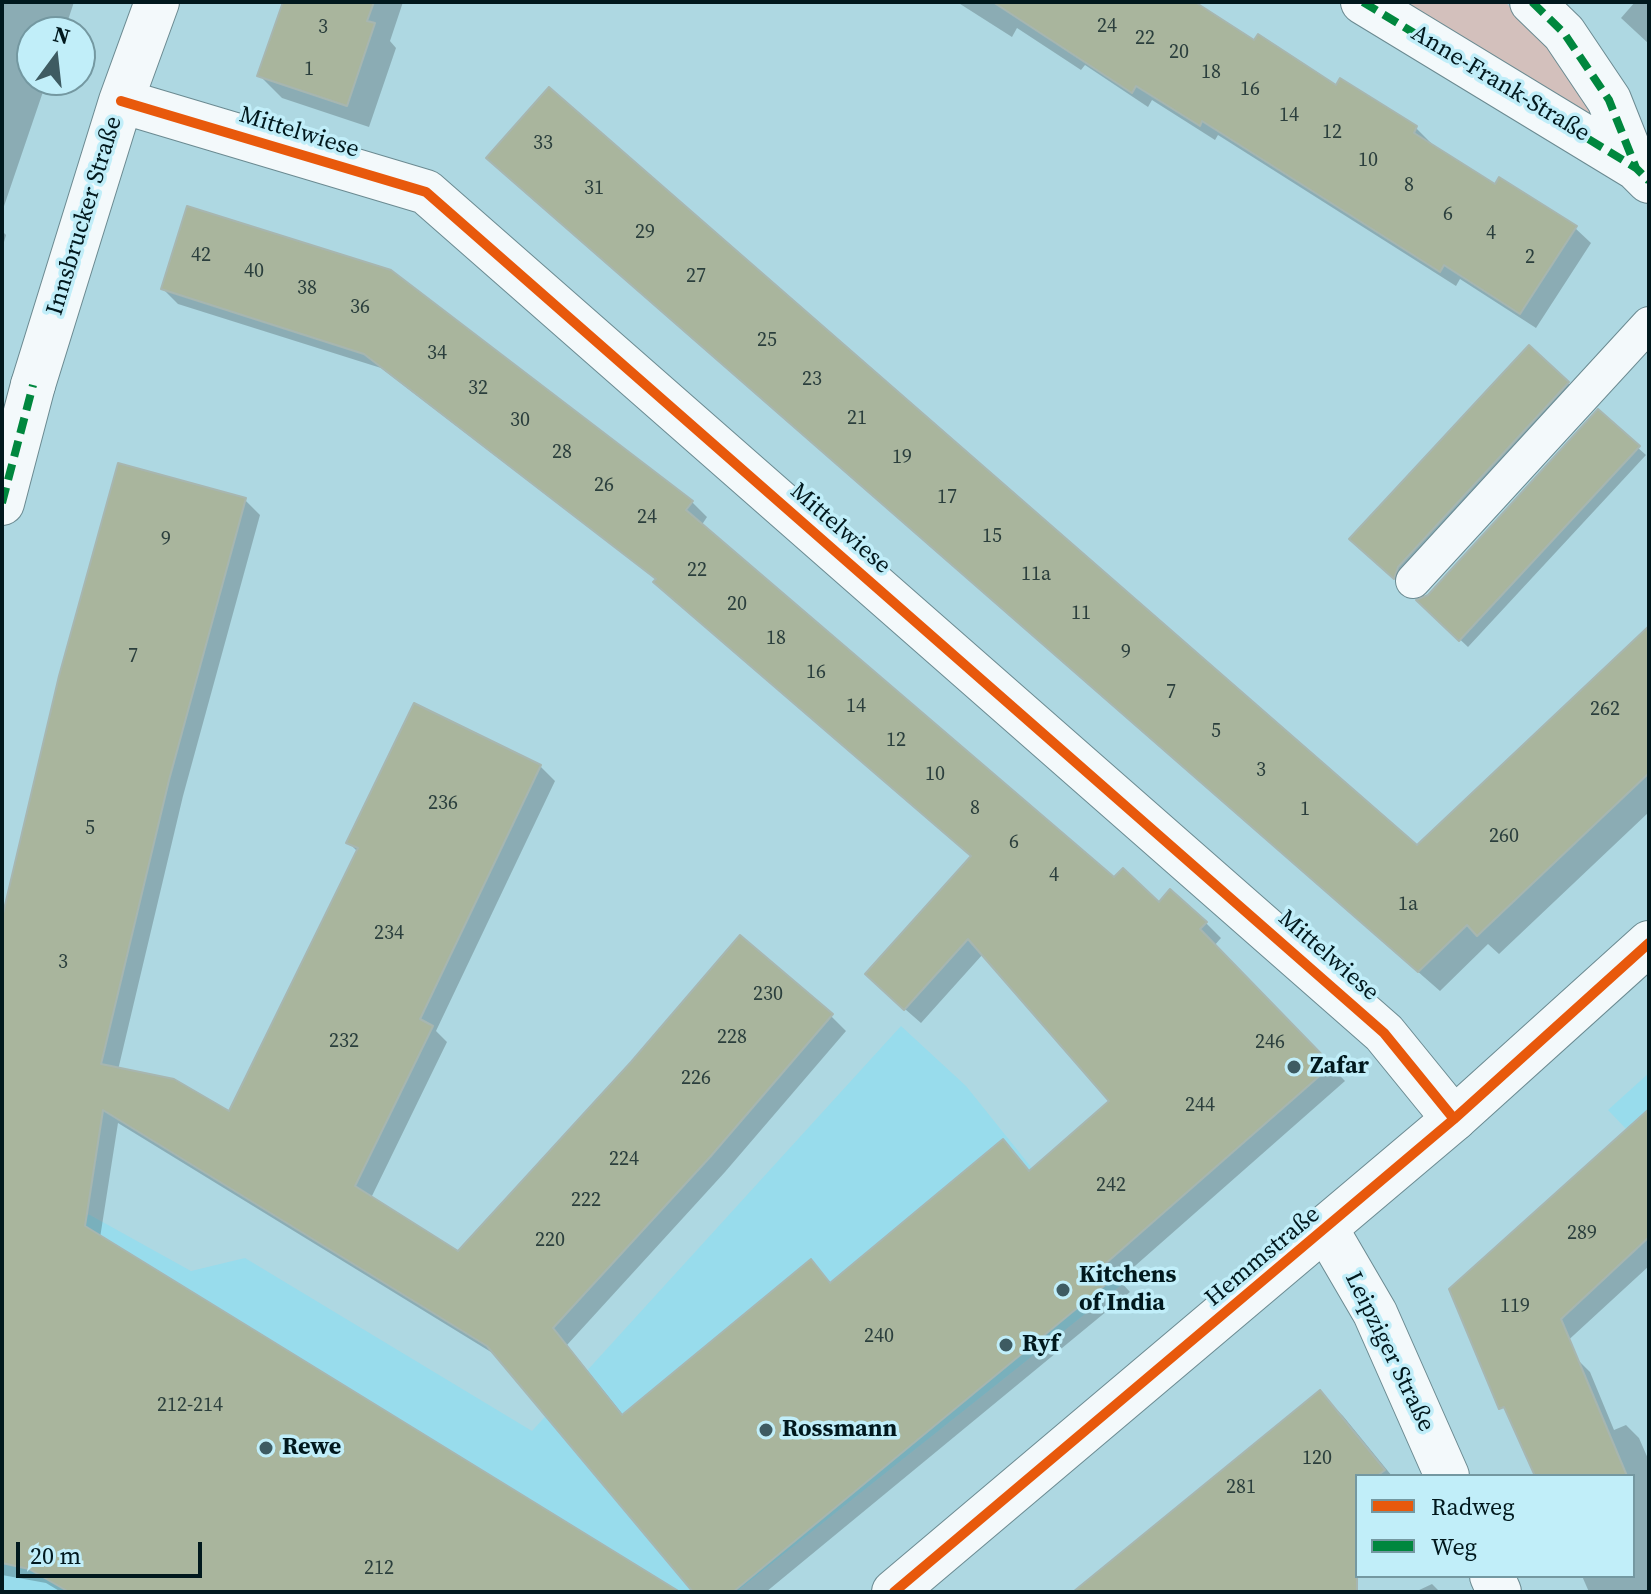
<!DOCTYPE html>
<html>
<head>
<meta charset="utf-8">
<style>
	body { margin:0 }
	#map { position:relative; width:1651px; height:1594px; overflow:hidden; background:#aed8e2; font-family:"Source Serif 4",serif }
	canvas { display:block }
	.frame { position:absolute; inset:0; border:4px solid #01181d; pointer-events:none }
	.legend { position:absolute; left:1355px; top:1474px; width:280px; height:104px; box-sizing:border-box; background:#c1eef9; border:2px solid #7498a1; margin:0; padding:10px 14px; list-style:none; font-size:24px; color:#01181d }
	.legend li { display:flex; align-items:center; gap:16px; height:40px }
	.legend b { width:40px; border:2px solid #7498a1 }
	.north { position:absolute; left:16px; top:16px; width:80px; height:80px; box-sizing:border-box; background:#c1eef9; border:2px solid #7498a1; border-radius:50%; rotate:15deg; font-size:22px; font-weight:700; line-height:32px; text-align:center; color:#01181d }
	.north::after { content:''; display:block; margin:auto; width:28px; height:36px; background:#3e5b62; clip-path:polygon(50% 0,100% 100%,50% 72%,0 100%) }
	.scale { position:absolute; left:16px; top:1542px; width:186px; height:36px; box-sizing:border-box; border:4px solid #01181d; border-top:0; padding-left:10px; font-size:24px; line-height:28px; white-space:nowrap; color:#01181d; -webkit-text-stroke:6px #c1eef9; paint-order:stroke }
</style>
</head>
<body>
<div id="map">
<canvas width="1651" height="1594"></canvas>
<div class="frame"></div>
<ul class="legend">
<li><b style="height:10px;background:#e8590c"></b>Radweg</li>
<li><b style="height:10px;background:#00873e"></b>Weg</li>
</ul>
<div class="north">N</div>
<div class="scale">20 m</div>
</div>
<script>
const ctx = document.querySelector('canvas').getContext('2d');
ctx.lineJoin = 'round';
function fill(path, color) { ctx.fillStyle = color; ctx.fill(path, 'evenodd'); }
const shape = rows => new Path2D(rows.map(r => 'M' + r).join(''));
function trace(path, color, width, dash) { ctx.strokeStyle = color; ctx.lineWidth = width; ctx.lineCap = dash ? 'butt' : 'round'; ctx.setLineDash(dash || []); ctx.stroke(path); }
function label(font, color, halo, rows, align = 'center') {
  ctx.font = font + ' "Source Serif 4",serif'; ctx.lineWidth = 7; ctx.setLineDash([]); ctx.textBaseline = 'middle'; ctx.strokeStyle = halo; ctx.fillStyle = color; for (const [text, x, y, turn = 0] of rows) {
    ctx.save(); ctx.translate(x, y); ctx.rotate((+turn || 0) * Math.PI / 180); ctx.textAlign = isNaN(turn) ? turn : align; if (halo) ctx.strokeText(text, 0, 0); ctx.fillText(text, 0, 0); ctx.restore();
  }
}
fill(shape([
	[901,1026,966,1086,1124,1283,736,1592,2,1592,2,1199,90,1215,191,1271,245,1258,532,1431],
	[1649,1073,1649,1153,1608,1110]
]), '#98dcec');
fill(shape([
	[1399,2,1505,2,1546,41,1595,110,1581,116]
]), '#d3c0bc');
fill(shape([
	[2,2,74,2,64,32,32,32,32,80,47,80,2,212],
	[285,2,403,2,390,41,396,48,369,127,282,98,259,75],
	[957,2,1180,2,1416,128,1431,143,1430,145,1496,186,1575,228,1591,243,1536,328,1460,279,1456,286,1218,135,1215,140,1152,100,1148,107,1085,65,1081,70,1017,28,1012,37],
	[1635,2,1649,2,1649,44,1621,18],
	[509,178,1417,848,1649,629,1649,812,1499,954,1488,944,1440,991],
	[188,208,692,502,707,517,701,526,1114,880,1159,905,1170,892,1206,923,1221,938,1214,946,1345,1081,1119,1280,1130,1292,766,1592,696,1592,499,1357,118,1123,100,1238,676,1592,61,1592,46,1583,2,1575,2,926,245,500,260,515,183,796,118,1070,230,1114,358,852,348,842,540,766,555,781,436,1031,447,1042,371,1198,458,1253,831,1016,846,1031,725,1172,567,1345,624,1416,811,1262,832,1284,1003,1142,1030,1172,1112,1101,983,954,921,1023,882,989,973,857,670,597,655,582,657,580,381,368,178,304,163,289],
	[2,231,6,235,2,249],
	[1529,347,1575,390,1401,585,1359,546],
	[1598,412,1646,455,1468,647,1419,601,1429,596],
	[1649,1112,1649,1266,1525,1380,1577,1359,1590,1372,1614,1430,1626,1425,1639,1438,1649,1461,1649,1592,1589,1592,1582,1576,1633,1576,1633,1476,1537,1476,1499,1392],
	[1320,1393,1343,1416,1392,1476,1357,1476,1357,1535,1288,1592,1077,1592],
	[1432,1584,1440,1592,1415,1592]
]), '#0003');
const building = shape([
	[283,2,374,2,367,21,375,23,347,106,257,76,283,2],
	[993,2,1195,2,1254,40,1258,34,1336,85,1340,78,1417,126,1414,133,1495,184,1499,177,1577,226,1520,314,1444,265,1440,272,1202,121,1200,126,1136,86,1132,93,993,2],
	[549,87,1417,845,1649,626,1649,773,1477,936,1467,925,1418,972,486,158,549,87],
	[187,206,391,270,693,501,686,510,1114,877,1123,868,1159,902,1170,889,1207,922,1200,929,1332,1065,1105,1264,1116,1276,733,1592,693,1592,487,1346,103,1110,85,1226,680,1592,69,1592,29,1569,2,1563,2,918,59,676,118,463,246,498,169,780,101,1064,174,1079,229,1111,358,848,346,843,414,703,541,765,420,1019,433,1026,355,1186,458,1251,631,1062,740,935,833,1014,710,1157,553,1328,622,1415,811,1259,830,1283,1003,1139,1029,1171,1109,1101,968,939,904,1010,865,974,971,856,653,582,656,579,364,354,161,289,187,206],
	[1529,345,1569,382,1398,567,1394,579,1349,539,1529,345],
	[1598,409,1640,446,1459,641,1416,600,1428,595,1598,409],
	[1649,1109,1649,1237,1561,1319,1627,1476,1535,1476,1504,1407,1499,1409,1449,1289,1649,1109],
	[1320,1390,1385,1470,1377,1476,1357,1476,1357,1592,1073,1592,1320,1390]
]);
fill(building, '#a9b59d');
trace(building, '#a7b6b0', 2);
const service = shape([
	[1413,581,1649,324]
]);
const pedestrian = shape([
	[2,503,33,385]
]);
const minor = shape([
	[1363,2,1636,168,1649,181],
	[1532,2,1564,33,1609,100,1636,168],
	[121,101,426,192,1384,1033,1454,1119],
	[33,385,121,101,157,2],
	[1326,1229,1375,1313,1447,1476],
	[1492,1576,1499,1592]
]);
const tertiary = shape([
	[894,1592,1454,1119,1649,943]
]);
trace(service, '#6b8a91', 36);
trace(pedestrian, '#6b8a91', 46);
trace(minor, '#6b8a91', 46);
trace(tertiary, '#6b8a91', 46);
trace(service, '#f3f9fb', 34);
trace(pedestrian, '#f3f9fb', 44);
trace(minor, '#f3f9fb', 44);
trace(tertiary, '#f3f9fb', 44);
trace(shape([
	[1363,2,1636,168,1649,181],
	[1532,2,1564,33,1609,100,1636,168],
	[2,503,33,385]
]), '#00873e', 8, [16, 8]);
trace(shape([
	[121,101,426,192,1384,1033,1454,1119],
	[894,1592,1454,1119,1649,943]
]), '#e8590c', 10);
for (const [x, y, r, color] of [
	[1294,1067,8,"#3e5b62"],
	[1063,1290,8,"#3e5b62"],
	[1006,1345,8,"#3e5b62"],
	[766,1430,8,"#3e5b62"],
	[266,1448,8,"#3e5b62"]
]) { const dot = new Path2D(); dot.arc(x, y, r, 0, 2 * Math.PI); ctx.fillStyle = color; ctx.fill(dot); trace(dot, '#c1eef9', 3); }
label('20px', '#2b3f3d', null, [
	["24",1107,27],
	["3",323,28],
	["22",1145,39],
	["20",1179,53],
	["1",309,70],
	["18",1211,73],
	["16",1250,90],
	["14",1289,116],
	["12",1332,133],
	["33",543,144],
	["10",1368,161],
	["8",1409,186],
	["31",594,189],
	["6",1448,215],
	["29",645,233],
	["4",1491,234],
	["42",201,256],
	["2",1530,258],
	["40",254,272],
	["27",696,277],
	["38",307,289],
	["36",360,308],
	["25",767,341],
	["34",437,354],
	["23",812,380],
	["32",478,389],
	["21",857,419],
	["30",520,421],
	["28",562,453],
	["19",902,458],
	["26",604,486],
	["17",947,498],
	["24",647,518],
	["15",992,537],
	["9",166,540],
	["22",697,571],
	["11a",1036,575],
	["20",737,605],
	["11",1081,614],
	["18",776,639],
	["9",1126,653],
	["7",133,657],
	["16",816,673],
	["7",1171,693],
	["14",856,707],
	["262",1605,710],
	["5",1216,732],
	["12",896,741],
	["3",1261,771],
	["10",935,775],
	["236",443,804],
	["8",975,809],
	["1",1305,810],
	["5",90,829],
	["260",1504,837],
	["6",1014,843],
	["4",1054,876],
	["1a",1408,905],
	["234",389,934],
	["3",63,963],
	["230",768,995],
	["228",732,1038],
	["232",344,1042],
	["246",1270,1043],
	["226",696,1079],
	["244",1200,1106],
	["224",624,1160],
	["242",1111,1186],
	["222",586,1201],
	["289",1582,1234],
	["220",550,1241],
	["119",1515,1307],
	["240",879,1337],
	["212-214",190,1406],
	["120",1317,1459],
	["281",1241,1488],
	["212",379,1569]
]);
label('24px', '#01181d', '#c1eef9', [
	["Anne-Frank-Straße",1500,84,31],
	["Mittelwiese",299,133,17],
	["Innsbrucker Straße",85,216,-73],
	["Mittelwiese",840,529,41],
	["Mittelwiese",1328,956,41],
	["Hemmstraße",1263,1257,-40],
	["Leipziger Straße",1389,1352,64]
]);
label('bold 24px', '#01181d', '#c1eef9', [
	["Zafar",1310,1067],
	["Kitchens",1079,1276],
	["of India",1079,1304],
	["Ryf",1022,1345],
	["Rossmann",782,1430],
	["Rewe",282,1448]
], 'left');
</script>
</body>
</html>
